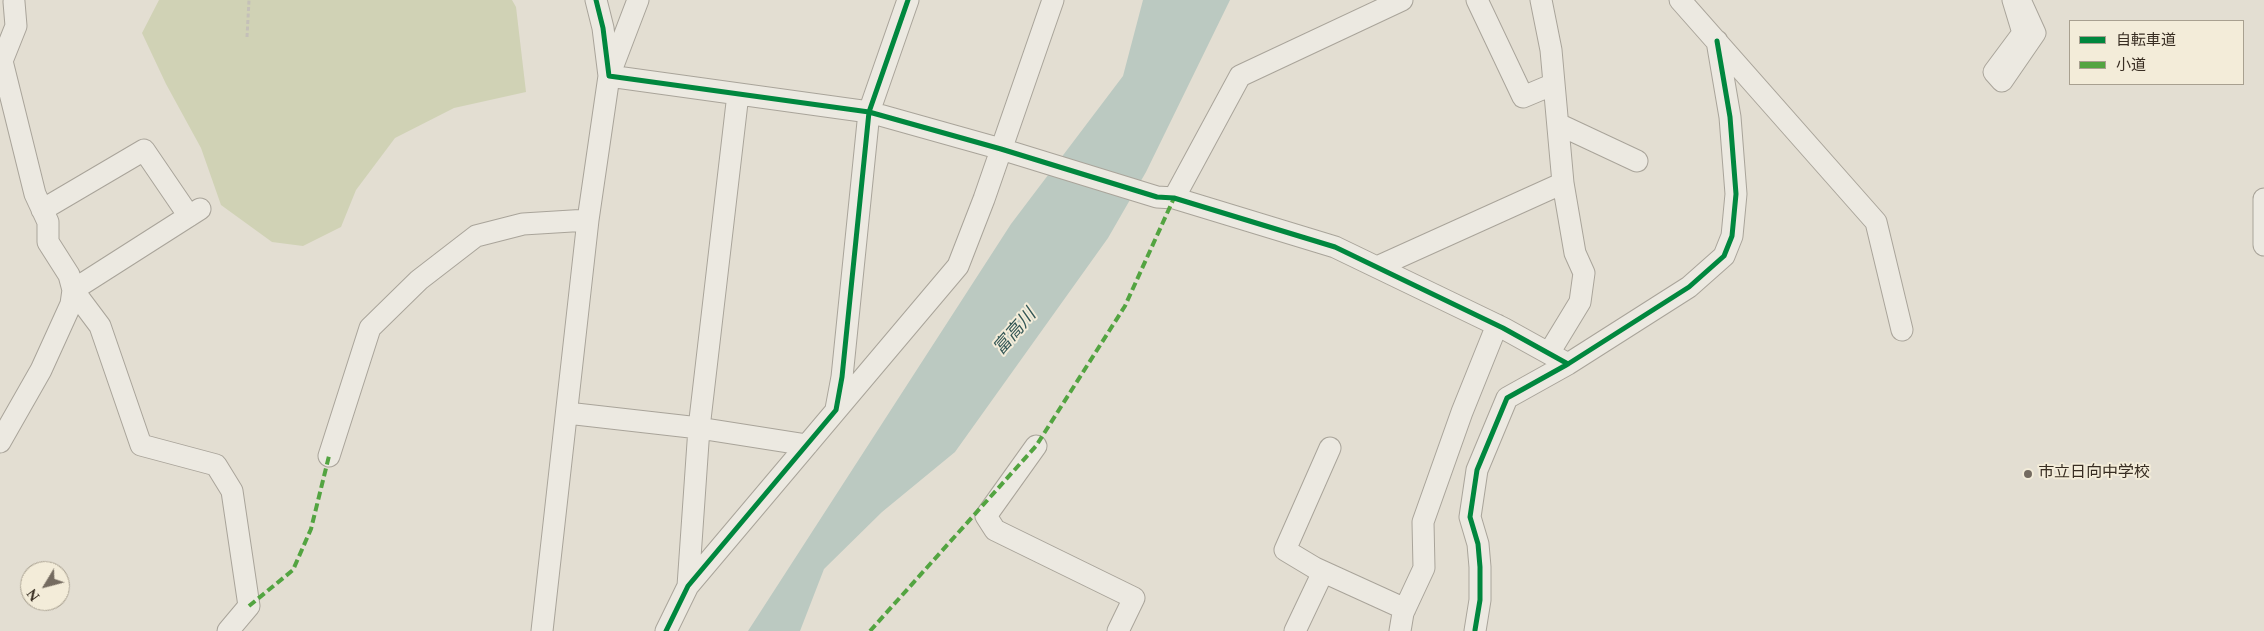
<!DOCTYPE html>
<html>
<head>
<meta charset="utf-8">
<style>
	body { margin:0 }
	#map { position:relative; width:2264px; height:631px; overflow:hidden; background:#e3ded2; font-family:Spectral,"Noto Sans JP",serif }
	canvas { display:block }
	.legend { position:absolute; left:2069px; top:20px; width:175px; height:65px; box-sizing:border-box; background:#f3ecd9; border:1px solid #a8a090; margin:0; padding:6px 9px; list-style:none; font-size:15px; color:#382d22 }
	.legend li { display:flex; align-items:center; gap:10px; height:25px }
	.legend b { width:25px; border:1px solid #a8a090 }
	.north { position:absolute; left:20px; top:561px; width:50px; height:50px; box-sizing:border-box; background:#f3ecd9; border:1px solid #a8a090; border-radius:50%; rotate:233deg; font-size:14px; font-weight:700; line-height:20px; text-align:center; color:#382d22 }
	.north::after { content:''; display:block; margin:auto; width:18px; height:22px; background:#746b60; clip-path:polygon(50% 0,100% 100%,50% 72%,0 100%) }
</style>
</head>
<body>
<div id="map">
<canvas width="2264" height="631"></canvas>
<ul class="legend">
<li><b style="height:6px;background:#00873e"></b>自転車道</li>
<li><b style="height:6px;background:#53a441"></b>小道</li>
</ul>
<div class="north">N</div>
</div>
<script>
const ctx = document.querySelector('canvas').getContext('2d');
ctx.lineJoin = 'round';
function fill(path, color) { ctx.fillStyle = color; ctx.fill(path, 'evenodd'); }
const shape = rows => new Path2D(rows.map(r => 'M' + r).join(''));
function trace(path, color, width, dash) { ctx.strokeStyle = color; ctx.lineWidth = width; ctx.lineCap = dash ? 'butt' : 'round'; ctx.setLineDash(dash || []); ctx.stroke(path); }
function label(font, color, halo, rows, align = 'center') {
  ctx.font = font + ' Spectral,"Noto Sans JP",serif'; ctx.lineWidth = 4; ctx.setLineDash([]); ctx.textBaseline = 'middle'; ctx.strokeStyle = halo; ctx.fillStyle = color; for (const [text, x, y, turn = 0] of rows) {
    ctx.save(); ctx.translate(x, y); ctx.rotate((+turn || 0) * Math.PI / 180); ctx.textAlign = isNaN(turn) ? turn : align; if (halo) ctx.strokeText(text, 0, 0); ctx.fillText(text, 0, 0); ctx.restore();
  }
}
fill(shape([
	[159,0,512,0,516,7,526,92,454,108,395,138,356,190,341,227,303,246,272,242,221,205,201,148,166,84,142,33]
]), '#d0d2b5');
fill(shape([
	[1143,0,1230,0,1146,172,1108,238,955,452,882,512,824,569,800,631,748,631,1011,224,1123,76]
]), '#bbc9c1');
const minor = shape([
	[596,0,603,28,609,76,869,112,1001,149,1157,197,1174,198,1335,247,1503,328,1568,364],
	[1477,0,1523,97,1554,84],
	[1541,0,1551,50,1563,183,1575,253,1584,273,1580,302,1549,353],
	[1680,0,1876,222,1902,330],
	[2013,0,2023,33,1994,72,2002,81,2035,33,2020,0],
	[1558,124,1637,161],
	[1174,198,1240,76,1402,0],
	[2264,199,2264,245],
	[200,209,73,290,100,326,141,445,216,465,232,491,249,606,228,631],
	[42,210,144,150,189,216],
	[1377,267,1563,183],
	[836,409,842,377,869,112,908,0],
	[567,413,699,428,807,445],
	[0,442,41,370,71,304,73,290,69,275,48,242,48,222,35,194,2,61,16,26,14,2],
	[1036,446,986,516,995,530,1134,598,1118,631],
	[1330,448,1285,550,1315,568,1405,609],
	[329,456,370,328,419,280,476,236,523,224,588,220],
	[688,586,699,428,738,94],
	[542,631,588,220,609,76,638,0],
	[666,631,688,586,958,266,984,199,1053,0],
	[1295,631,1323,572],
	[1400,631,1403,613,1424,568,1423,522,1462,412,1497,325],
	[1475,631,1480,600,1480,567,1478,544,1470,517,1477,470,1507,398,1568,364,1689,287,1724,256,1732,236,1736,194,1730,117,1717,41]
]);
trace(minor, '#a9a49a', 23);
trace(shape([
	[247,37,249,0]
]), '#c4c0b8', 3, [4, 2.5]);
trace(minor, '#ece9e1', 21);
trace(shape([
	[249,606,293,570,311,529,329,456],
	[870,631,1036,446,1125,306,1174,198]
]), '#53a441', 4, [8, 4]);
trace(shape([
	[596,0,603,28,609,76,869,112,1001,149,1157,197,1174,198,1335,247,1503,328,1568,364],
	[1475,630,1480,600,1480,567,1478,544,1470,517,1477,470,1507,398,1568,364,1689,287,1724,256,1732,236,1736,194,1730,117,1717,41],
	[666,631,688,586,836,410,842,377,869,112,908,0]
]), '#00873e', 5);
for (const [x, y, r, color] of [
	[2028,474,5,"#746b60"]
]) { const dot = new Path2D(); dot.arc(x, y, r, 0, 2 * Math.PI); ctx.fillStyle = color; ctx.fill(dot); trace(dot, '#f3ecd9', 2); }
label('16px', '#382d22', '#f3ecd9', [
	["市立日向中学校",2038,474]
], 'left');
label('italic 18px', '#335655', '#f3ecd9', [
	["富高川",1016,333,-49]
]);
</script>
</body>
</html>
